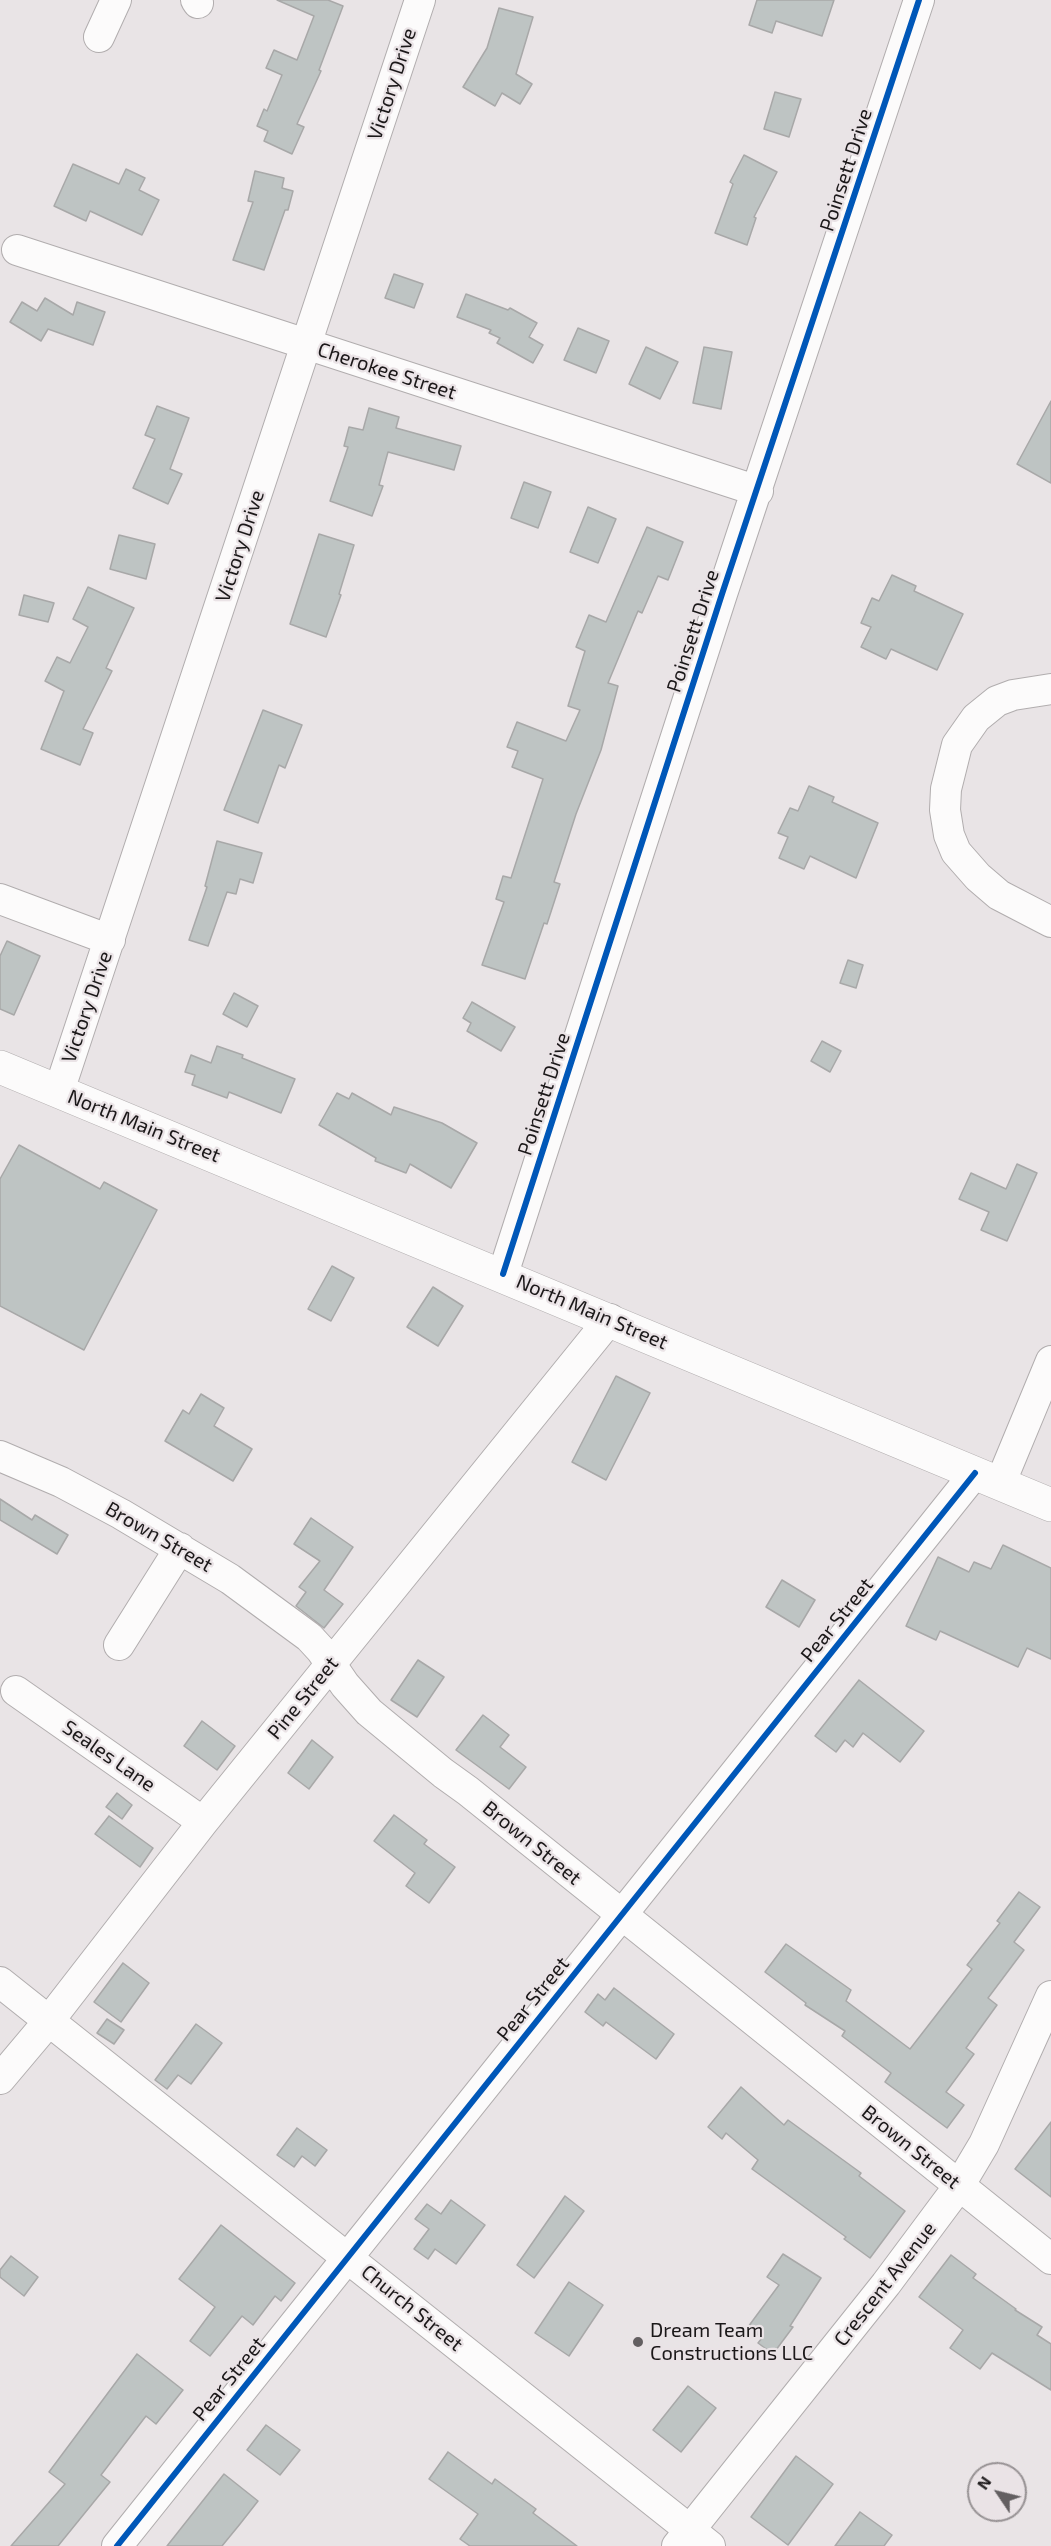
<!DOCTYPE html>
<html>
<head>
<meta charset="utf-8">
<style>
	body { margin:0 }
	#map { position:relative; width:1051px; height:2546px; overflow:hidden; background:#e9e4e6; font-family:"Exo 2",sans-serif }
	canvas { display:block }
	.north { position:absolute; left:967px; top:2462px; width:60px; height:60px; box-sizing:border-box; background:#eae3e6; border:2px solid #979294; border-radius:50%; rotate:305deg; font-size:16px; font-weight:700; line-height:24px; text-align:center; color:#1b1819 }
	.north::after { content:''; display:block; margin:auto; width:21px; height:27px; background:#635f61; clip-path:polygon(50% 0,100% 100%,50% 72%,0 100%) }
</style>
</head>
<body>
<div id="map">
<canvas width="1051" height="2546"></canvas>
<div class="north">N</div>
</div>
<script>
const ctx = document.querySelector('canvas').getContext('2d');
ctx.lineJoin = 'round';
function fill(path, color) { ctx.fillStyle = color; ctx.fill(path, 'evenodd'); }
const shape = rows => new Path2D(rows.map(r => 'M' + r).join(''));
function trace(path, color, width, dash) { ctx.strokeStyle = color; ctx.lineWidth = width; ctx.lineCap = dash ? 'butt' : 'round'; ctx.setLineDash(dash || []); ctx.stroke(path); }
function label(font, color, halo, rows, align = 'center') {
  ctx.font = font + ' "Exo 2",sans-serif'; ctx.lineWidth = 4.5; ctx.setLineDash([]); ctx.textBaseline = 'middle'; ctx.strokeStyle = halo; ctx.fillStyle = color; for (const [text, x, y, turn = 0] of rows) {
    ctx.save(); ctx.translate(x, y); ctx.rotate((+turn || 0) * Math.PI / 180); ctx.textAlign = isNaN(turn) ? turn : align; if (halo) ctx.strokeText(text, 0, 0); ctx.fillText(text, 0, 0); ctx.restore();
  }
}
const building = shape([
	[277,0,328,0,343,6,319,70,321,71,297,124,304,127,292,154,264,141,268,131,257,126,264,109,267,111,282,75,266,68,274,50,297,60,314,16,277,0],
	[757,0,834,0,822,36,776,21,772,33,749,25,757,0],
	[499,8,533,17,516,74,532,84,520,104,502,93,495,106,463,87,487,48,499,8],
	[775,92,801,99,789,137,764,129,775,92],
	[744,155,777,172,754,217,756,218,747,245,715,233,733,184,730,182,744,155],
	[73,164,119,184,126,169,145,178,139,190,159,200,142,235,90,211,86,221,54,206,73,164],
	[255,171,284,178,282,188,293,191,288,210,285,210,264,270,233,260,253,202,248,201,255,171],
	[394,274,423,284,414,308,385,298,394,274],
	[466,294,508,310,510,308,537,323,529,337,543,345,533,363,497,343,500,338,489,333,491,330,457,317,466,294],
	[45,298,73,315,77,302,105,312,93,345,48,329,41,341,10,322,22,302,37,311,45,298],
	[578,328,609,341,596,373,564,360,578,328],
	[646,347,678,362,660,399,629,384,646,347],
	[704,347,732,352,721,409,693,403,704,347],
	[1051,401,1051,483,1017,464,1051,401],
	[157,406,189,418,170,469,182,474,168,504,133,488,155,439,145,435,157,406],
	[369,408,399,417,396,428,461,446,454,470,388,452,379,485,383,486,372,516,330,501,348,447,344,446,349,427,363,430,369,408],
	[524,482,551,492,538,528,511,518,524,482],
	[588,507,616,519,598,563,570,552,588,507],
	[647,527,683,542,668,580,658,576,642,613,638,611,608,683,618,686,601,750,576,814,554,882,560,884,547,924,544,923,525,979,482,965,504,902,496,899,503,876,511,878,543,779,512,767,518,751,507,747,517,722,566,741,580,710,568,706,585,651,576,647,589,615,606,622,647,527],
	[319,534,354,545,339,594,341,595,326,637,290,624,319,534],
	[119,535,155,544,146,579,110,569,119,535],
	[892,575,916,586,914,591,963,614,937,670,891,649,886,659,861,647,871,627,861,623,872,598,879,601,892,575],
	[88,587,134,608,106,668,112,671,83,729,93,733,80,765,41,749,64,691,45,681,57,657,70,663,88,627,73,619,88,587],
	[24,595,54,603,48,622,19,615,24,595],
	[263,710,302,725,285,768,279,765,258,823,224,810,263,710],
	[809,786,834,797,832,802,878,823,856,878,810,856,804,869,779,858,788,837,778,833,790,808,798,811,809,786],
	[217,841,262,853,253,883,240,879,236,894,227,892,208,946,189,940,207,887,205,886,217,841],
	[7,941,40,956,14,1015,0,1009,0,956,7,941],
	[848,960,863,965,856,988,840,983,848,960],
	[234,993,258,1006,247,1027,223,1014,234,993],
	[472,1002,515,1027,501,1051,467,1031,471,1023,463,1018,472,1002],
	[822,1041,841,1051,830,1072,811,1061,822,1041],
	[217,1046,243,1055,242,1058,295,1079,281,1113,229,1092,227,1098,192,1085,195,1075,185,1072,191,1055,211,1063,217,1046],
	[337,1093,349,1099,352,1093,391,1115,394,1107,442,1123,477,1143,451,1188,410,1164,406,1173,375,1161,376,1158,319,1125,337,1093],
	[19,1145,100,1189,104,1182,157,1210,84,1350,0,1306,0,1179,19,1145],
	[1017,1164,1037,1173,1007,1241,981,1230,989,1212,959,1199,971,1173,1006,1189,1017,1164],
	[332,1266,354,1278,331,1321,308,1309,332,1266],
	[433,1287,463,1306,438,1346,407,1327,433,1287],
	[616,1376,650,1393,606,1480,572,1462,616,1376],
	[201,1394,224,1408,214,1426,252,1449,233,1481,165,1441,183,1410,189,1414,201,1394],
	[0,1499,32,1520,35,1515,68,1535,57,1554,0,1520,0,1499],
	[311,1518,353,1547,324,1590,343,1604,324,1628,296,1606,306,1592,299,1587,320,1561,294,1544,311,1518],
	[1003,1545,1051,1568,1051,1659,1027,1648,1018,1667,940,1631,936,1640,906,1626,938,1557,969,1572,974,1562,991,1569,1003,1545],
	[782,1580,815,1600,799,1627,766,1607,782,1580],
	[418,1660,444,1677,417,1717,391,1700,418,1660],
	[859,1680,924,1731,900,1762,863,1733,853,1747,845,1740,836,1752,815,1736,859,1680],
	[483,1715,509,1735,500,1747,526,1767,509,1789,456,1750,483,1715],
	[202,1721,235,1746,217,1770,184,1746,202,1721],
	[312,1740,333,1757,309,1789,288,1773,312,1740],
	[117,1793,132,1805,122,1819,106,1807,117,1793],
	[394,1815,427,1840,424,1844,455,1867,429,1903,406,1886,415,1873,374,1841,394,1815],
	[109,1816,153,1848,140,1867,95,1834,109,1816],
	[1019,1892,1040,1907,1014,1942,1024,1950,988,1998,997,2005,966,2048,974,2054,946,2092,964,2105,947,2128,885,2082,891,2073,842,2036,845,2031,805,2005,806,2003,765,1972,786,1944,851,1990,846,2001,910,2049,972,1969,967,1965,1000,1923,997,1921,1019,1892],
	[123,1963,149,1983,121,2022,94,2002,123,1963],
	[614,1988,674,2034,656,2059,606,2022,603,2026,585,2012,598,1994,605,2000,614,1988],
	[107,2019,124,2030,114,2044,97,2033,107,2019],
	[196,2024,222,2043,191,2084,178,2075,167,2089,155,2080,196,2024],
	[741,2087,784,2125,788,2120,861,2173,859,2176,905,2211,870,2258,844,2239,846,2237,752,2169,758,2160,726,2133,722,2139,708,2127,741,2087],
	[1051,2122,1051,2197,1015,2169,1051,2122],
	[297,2128,327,2150,315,2166,302,2156,294,2167,277,2155,297,2128],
	[565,2196,584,2211,534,2278,517,2265,565,2196],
	[451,2200,485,2225,456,2264,435,2249,428,2259,414,2249,429,2229,415,2219,427,2204,441,2214,451,2200],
	[221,2225,295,2283,281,2301,275,2296,253,2325,242,2316,210,2356,190,2341,215,2307,179,2279,221,2225],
	[783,2254,821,2278,790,2326,793,2327,773,2354,758,2343,762,2338,748,2327,779,2285,767,2277,783,2254],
	[951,2255,976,2274,973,2278,1016,2309,1015,2310,1042,2327,1037,2335,1051,2344,1051,2390,992,2353,980,2369,950,2348,963,2330,919,2297,951,2255],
	[11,2256,38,2277,24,2296,0,2277,0,2270,11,2256],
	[569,2282,603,2305,569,2356,535,2333,569,2282],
	[137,2354,183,2390,156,2424,146,2416,101,2475,110,2482,58,2546,11,2546,65,2484,49,2472,137,2354],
	[688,2386,716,2408,681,2452,653,2430,688,2386],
	[266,2425,300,2450,280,2475,247,2450,266,2425],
	[448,2452,492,2484,495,2479,536,2509,533,2513,577,2546,470,2546,460,2539,478,2514,429,2479,448,2452],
	[796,2456,833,2484,788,2545,751,2517,796,2456],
	[224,2474,258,2501,240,2524,222,2546,167,2546,224,2474],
	[860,2512,892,2535,884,2546,835,2546,860,2512]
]);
fill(building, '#bec4c3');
trace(building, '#a8a8a8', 1.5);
const minor = shape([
	[196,0,198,3],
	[99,37,116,0],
	[17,250,758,491],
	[1051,689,1013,695,997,701,976,718,957,745,946,789,945,810,949,835,956,852,978,877,999,895,1051,922],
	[0,899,110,940],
	[59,1091,420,0],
	[503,1274,722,594,919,0],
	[0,1456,61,1482,121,1514,230,1579,309,1637,321,1650,345,1685,369,1712,443,1773,468,1791,1051,2259],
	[1000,1484,1051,1361],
	[119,1645,180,1548],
	[16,1691,203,1822],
	[0,1982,710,2546],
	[0,2079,48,2022,203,1822,610,1319],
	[117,2546,975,1473],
	[677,2546,886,2284,959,2186,984,2144,1051,1996]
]);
const major = shape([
	[0,1067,1051,1505]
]);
trace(minor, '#b1adae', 32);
trace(major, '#b1adae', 34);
trace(minor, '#fcfbfb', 30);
trace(major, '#fcfbfb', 33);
trace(shape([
	[503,1274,722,594,919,0],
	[117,2546,975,1473]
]), '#0057b8', 6);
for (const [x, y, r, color] of [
	[638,2342,6,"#635f61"]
]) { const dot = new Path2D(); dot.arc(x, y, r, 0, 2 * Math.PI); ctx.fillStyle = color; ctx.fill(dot); trace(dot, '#eae3e6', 2); }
label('20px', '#1b1819', '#eae3e6', [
	["Victory Drive",392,84,-72],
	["Poinsett Drive",846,170,-72],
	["Cherokee Street",387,371,18],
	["Victory Drive",240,546,-72],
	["Poinsett Drive",693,631,-72],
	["Victory Drive",87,1007,-71],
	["Poinsett Drive",544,1094,-72],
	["North Main Street",144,1126,22],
	["North Main Street",592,1312,23],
	["Brown Street",159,1537,30],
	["Pear Street",837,1620,-51],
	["Pine Street",303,1698,-51],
	["Seales Lane",109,1756,35],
	["Brown Street",532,1843,39],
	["Pear Street",533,1999,-51],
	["Brown Street",911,2147,39],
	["Crescent Avenue",885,2284,-52],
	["Church Street",412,2308,39],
	["Pear Street",229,2379,-51]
]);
label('20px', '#1b1819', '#eae3e6', [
	["Dream Team",650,2330],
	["Constructions LLC",650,2353]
], 'left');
</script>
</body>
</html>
